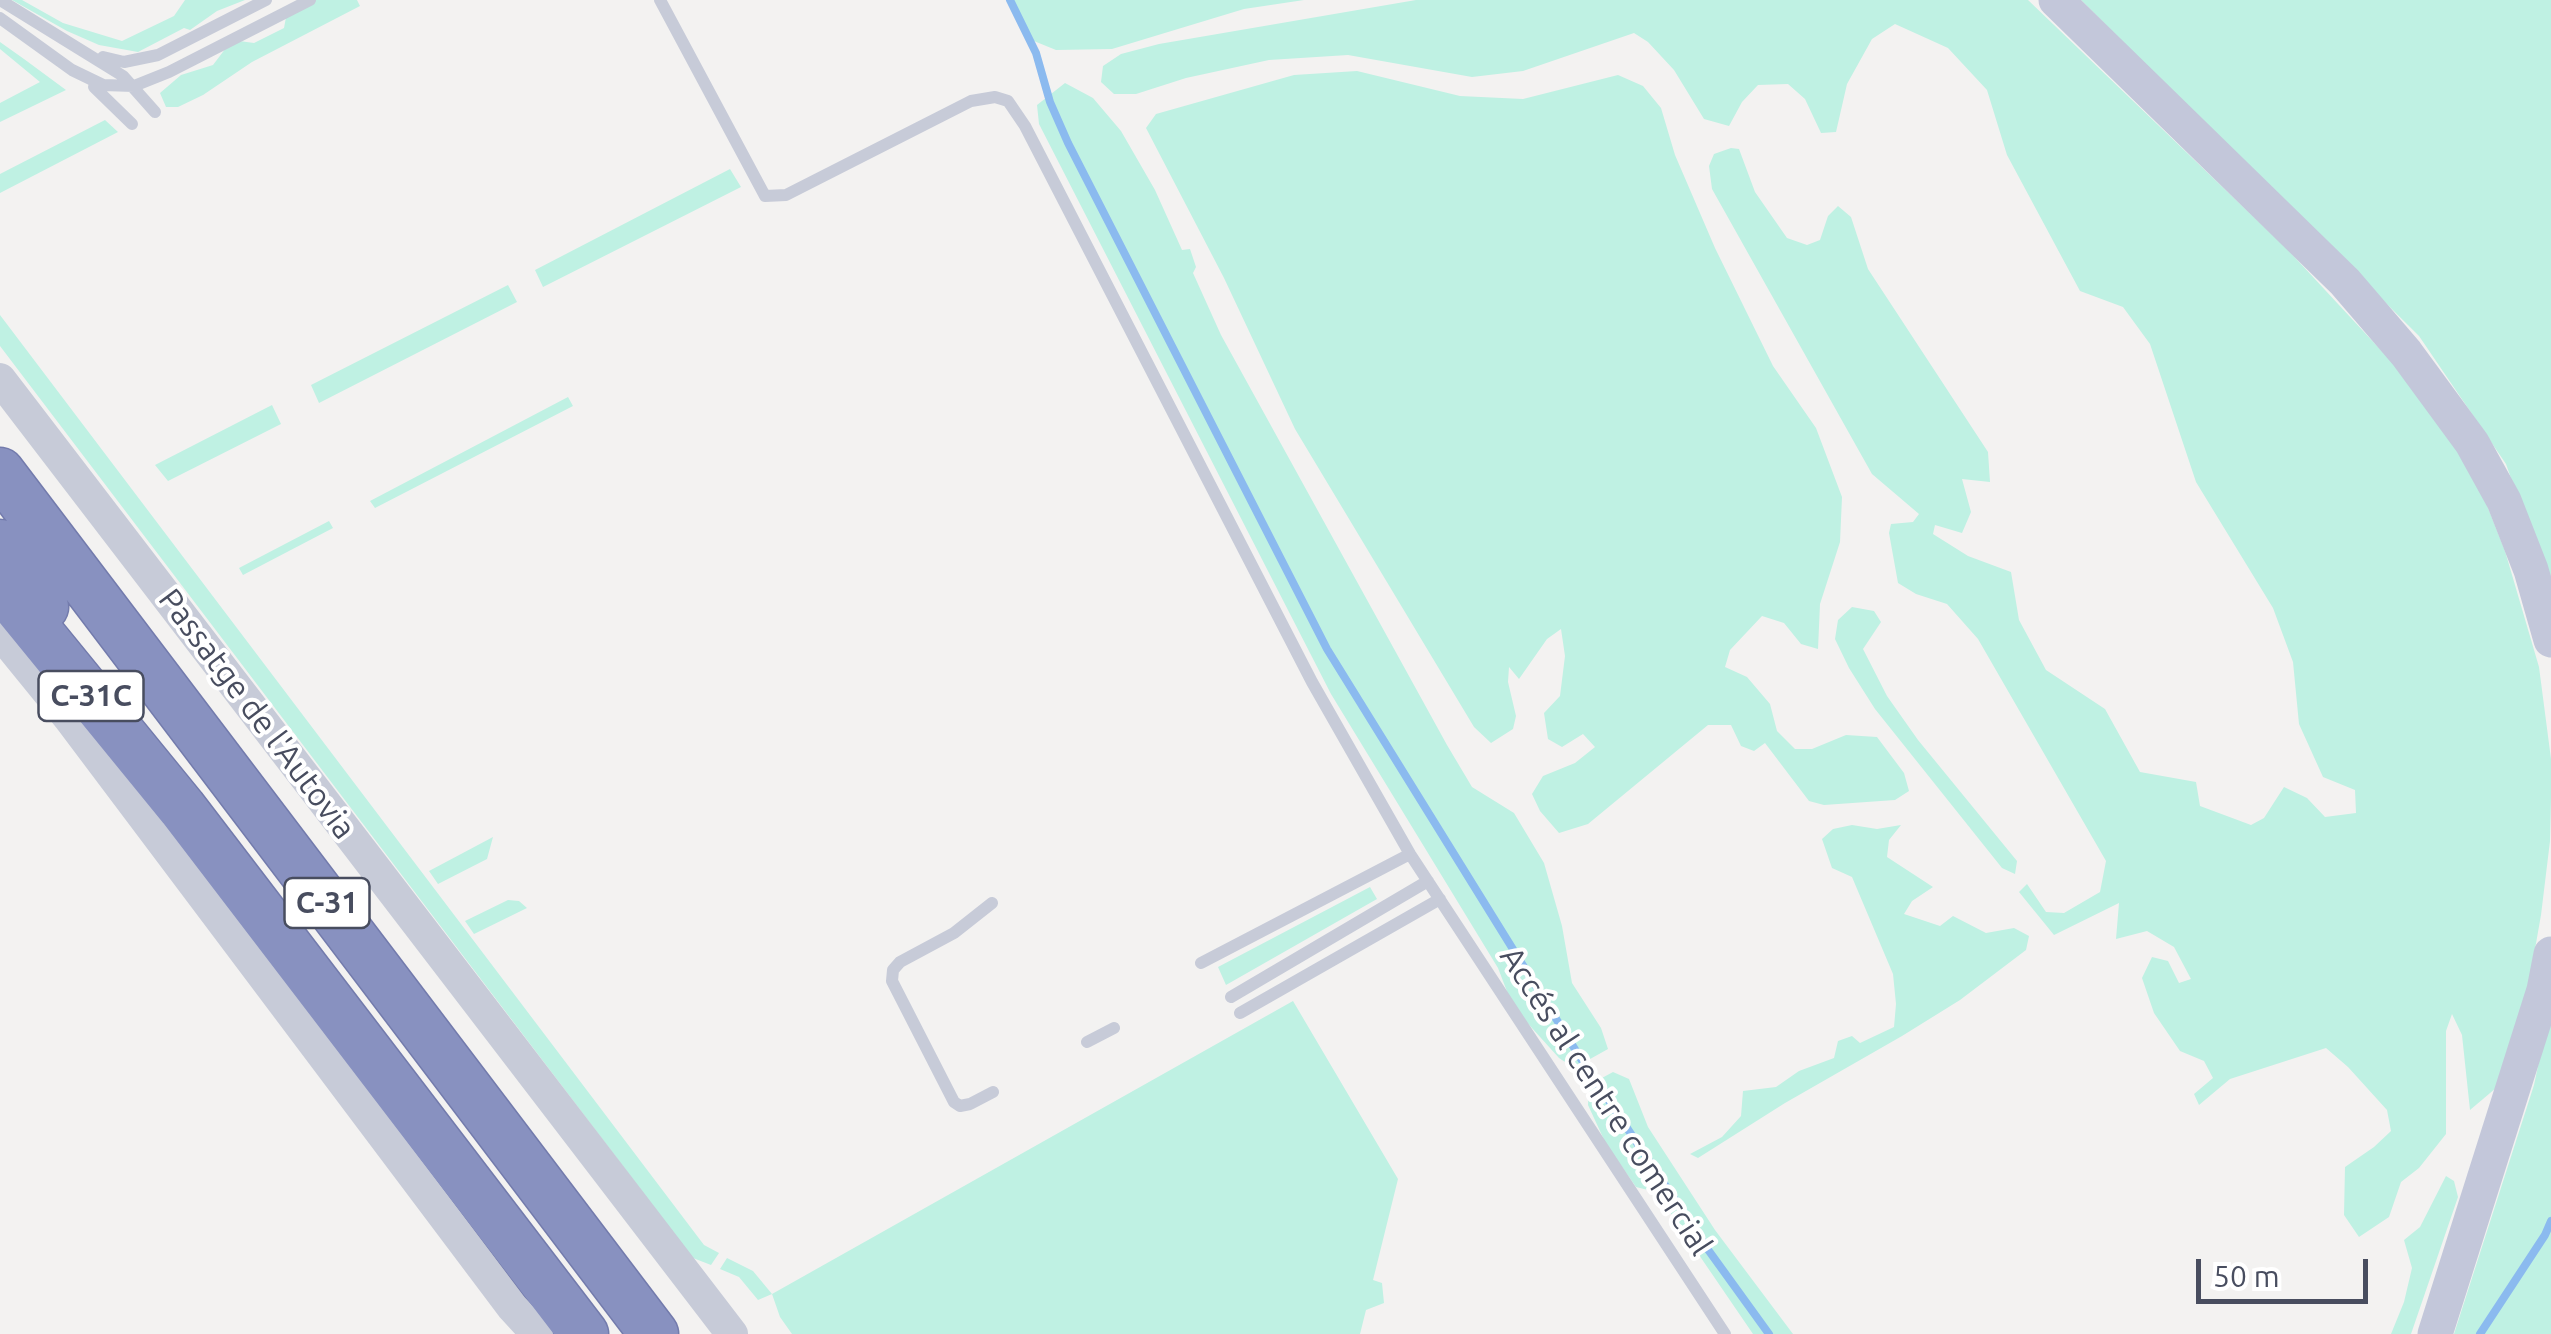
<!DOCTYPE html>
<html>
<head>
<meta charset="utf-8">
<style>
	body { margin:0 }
	#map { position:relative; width:2551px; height:1334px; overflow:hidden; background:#f3f2f1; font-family:Ubuntu,sans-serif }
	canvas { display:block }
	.scale { position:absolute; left:2196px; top:1259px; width:172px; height:45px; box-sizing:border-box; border:5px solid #484d5f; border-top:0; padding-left:12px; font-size:30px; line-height:35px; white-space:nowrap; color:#484d5f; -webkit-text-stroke:8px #fff; paint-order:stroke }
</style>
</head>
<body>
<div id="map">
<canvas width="2551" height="1334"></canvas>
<div class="scale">50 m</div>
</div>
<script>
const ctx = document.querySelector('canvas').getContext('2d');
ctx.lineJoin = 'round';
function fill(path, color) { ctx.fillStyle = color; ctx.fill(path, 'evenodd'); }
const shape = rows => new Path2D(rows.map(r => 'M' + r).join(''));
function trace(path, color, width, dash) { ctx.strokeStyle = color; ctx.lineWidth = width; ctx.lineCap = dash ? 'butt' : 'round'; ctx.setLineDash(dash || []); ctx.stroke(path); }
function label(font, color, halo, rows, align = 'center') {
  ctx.font = font + ' Ubuntu,sans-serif'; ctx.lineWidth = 8; ctx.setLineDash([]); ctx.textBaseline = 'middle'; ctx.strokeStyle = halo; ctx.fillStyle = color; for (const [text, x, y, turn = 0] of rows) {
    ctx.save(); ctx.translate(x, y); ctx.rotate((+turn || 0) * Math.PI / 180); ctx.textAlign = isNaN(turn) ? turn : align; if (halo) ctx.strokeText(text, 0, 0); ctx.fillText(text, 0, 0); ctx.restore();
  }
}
fill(shape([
	[12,0,22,0,63,23,122,41,174,16,185,0,245,0,217,11,190,30,184,28,138,52,99,45,67,31],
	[310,0,357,0,360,6,252,62,203,95,178,107,166,107,160,93,181,75,213,65,232,40,254,43,284,28,287,12],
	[1010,0,1304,0,1244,9,1112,49,1056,50,1029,39],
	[1416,0,2028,0,2287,249,2403,374,2447,434,2479,485,2505,551,2539,667,2551,759,2551,798,2550,841,2541,915,2526,1000,2496,1088,2470,1110,2462,1035,2452,1014,2446,1031,2446,1134,2419,1168,2401,1182,2389,1217,2359,1237,2344,1215,2345,1167,2374,1147,2391,1131,2387,1110,2348,1067,2326,1048,2230,1079,2199,1105,2194,1094,2213,1078,2204,1061,2180,1051,2154,1013,2142,978,2152,957,2168,961,2179,983,2191,979,2174,947,2147,931,2116,939,2119,903,2054,935,2019,892,2027,884,2046,912,2064,913,2100,892,2106,861,1978,639,1947,604,1916,594,1898,583,1889,533,1891,524,1913,522,1919,514,1872,474,1712,189,1709,166,1714,154,1731,148,1739,149,1755,192,1787,238,1807,245,1820,240,1828,216,1838,206,1851,217,1868,269,1988,452,1990,482,1962,479,1971,512,1962,533,1935,525,1933,534,1968,556,2011,572,2019,620,2046,670,2105,709,2140,772,2196,782,2200,806,2251,825,2264,818,2284,787,2307,798,2325,817,2356,813,2355,790,2323,777,2299,724,2293,662,2273,608,2196,482,2150,344,2123,307,2080,291,2007,155,1987,90,1948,48,1895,24,1872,39,1847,84,1836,132,1821,133,1805,99,1788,84,1758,85,1742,102,1729,126,1704,119,1674,70,1648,42,1634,33,1523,71,1472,77,1348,55,1269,60,1186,78,1136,94,1114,94,1101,82,1103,66,1121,54,1159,44],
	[2081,0,2551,0,2551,593,2506,464,2419,336],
	[0,42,24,59,66,90,0,122,0,103,40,82,0,49],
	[1357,71,1460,96,1523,99,1618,75,1643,86,1661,108,1675,155,1715,248,1773,366,1816,428,1842,497,1840,542,1820,604,1818,649,1801,644,1784,623,1762,616,1730,650,1725,667,1747,677,1770,704,1777,731,1795,749,1812,749,1846,735,1877,737,1904,773,1909,791,1895,800,1824,805,1809,801,1765,743,1754,751,1741,746,1731,725,1708,725,1588,824,1559,833,1540,811,1532,794,1543,776,1575,763,1595,747,1583,734,1562,747,1548,739,1544,713,1560,696,1565,656,1561,629,1547,639,1519,679,1509,667,1508,682,1516,716,1513,729,1491,743,1474,727,1295,429,1224,278,1146,128,1156,114,1294,75],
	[1065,83,1093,98,1121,131,1155,190,1182,250,1190,249,1196,267,1193,273,1221,335,1447,745,1472,787,1514,813,1544,863,1562,926,1572,983,1601,1028,1608,1049,1574,1068,1559,1058,1513,1007,1498,968,1331,694,1039,124,1037,105],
	[105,120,118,132,0,193,0,174],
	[730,169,741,187,543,287,535,270],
	[508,285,517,302,319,403,311,385],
	[0,315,704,1245,719,1253,711,1265,693,1258,679,1240,0,346],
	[568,397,573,406,375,508,370,501],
	[272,405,281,424,168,481,155,465],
	[329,521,333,528,243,575,239,568],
	[1852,607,1874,611,1881,622,1863,649,1887,696,1918,740,2017,861,2015,874,2002,868,1875,709,1849,668,1835,639,1838,620],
	[1852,825,1877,829,1901,825,1889,840,1887,857,1933,887,1912,901,1904,914,1940,926,1953,916,1986,933,2014,928,2029,936,2026,950,1960,1000,1902,1036,1785,1103,1698,1158,1690,1154,1722,1137,1741,1116,1743,1091,1776,1087,1799,1071,1834,1058,1838,1041,1852,1036,1860,1043,1894,1027,1896,1004,1893,974,1852,877,1832,868,1822,839,1833,829],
	[493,837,487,859,438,884,429,871],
	[1370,887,1377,899,1226,985,1218,967],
	[508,900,519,901,527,908,474,934,465,921],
	[1293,1001,1398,1179,1373,1280,1382,1283,1384,1303,1366,1310,1360,1334,792,1334,780,1317,772,1294,758,1300,739,1277,720,1269,727,1258,753,1271,772,1294],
	[2551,1005,2551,1334,2454,1334,2534,1085],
	[1613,1072,1629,1079,1648,1127,1715,1230,1793,1334,1753,1334,1656,1192,1636,1187,1606,1144,1588,1105,1589,1085],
	[2446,1176,2454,1181,2458,1197,2411,1334,2391,1334,2404,1302,2412,1268,2404,1240,2420,1227]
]), '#bff1e3');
trace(shape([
	[1010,0,1036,53,1050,102,1068,143,1327,649,1581,1059,1709,1251,1769,1334],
	[2480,1334,2545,1235,2551,1221]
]), '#8bbaef', 8);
const motorway = shape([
	[0,472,654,1334],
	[0,544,44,607],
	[0,585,182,808,584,1334]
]);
trace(motorway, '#737bac', 51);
trace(shape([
	[0,0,123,76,155,112],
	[660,0,765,196,786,195,971,101,995,97,1008,101,1025,126,1312,682,1410,854,1725,1334],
	[0,18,72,70,103,85,134,86,169,72,310,0],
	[103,57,124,62,158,55,266,0],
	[94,87,132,124],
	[992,903,954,933,900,962,893,970,892,981,954,1102,960,1106,970,1104,993,1092],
	[1201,963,1410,854],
	[1231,997,1428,881],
	[1240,1013,1440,899],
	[1087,1042,1114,1028]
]), '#c7cbd8', 12);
trace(shape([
	[0,379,732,1334],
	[0,633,69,718,512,1307,537,1334]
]), '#c7cbd8', 32);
trace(shape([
	[2056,0,2345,282,2406,353,2472,443,2504,501,2531,570,2551,640],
	[2435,1334,2544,990,2551,954]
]), '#c3c7da', 35);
trace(motorway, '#8891c0', 48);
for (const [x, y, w] of [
	[91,696,105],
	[327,903,85]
]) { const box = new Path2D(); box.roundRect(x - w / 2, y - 25, w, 50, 8); ctx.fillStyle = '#fff'; ctx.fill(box); trace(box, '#484d5f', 2.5); }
label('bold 30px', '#484d5f', null, [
	["C-31C",91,696],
	["C-31",327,903]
]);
label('32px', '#484d5f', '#fff', [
	["Passatge de l'Autovia",257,714,53],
	["Accés al centre comercial",1606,1101,57]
]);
</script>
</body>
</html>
